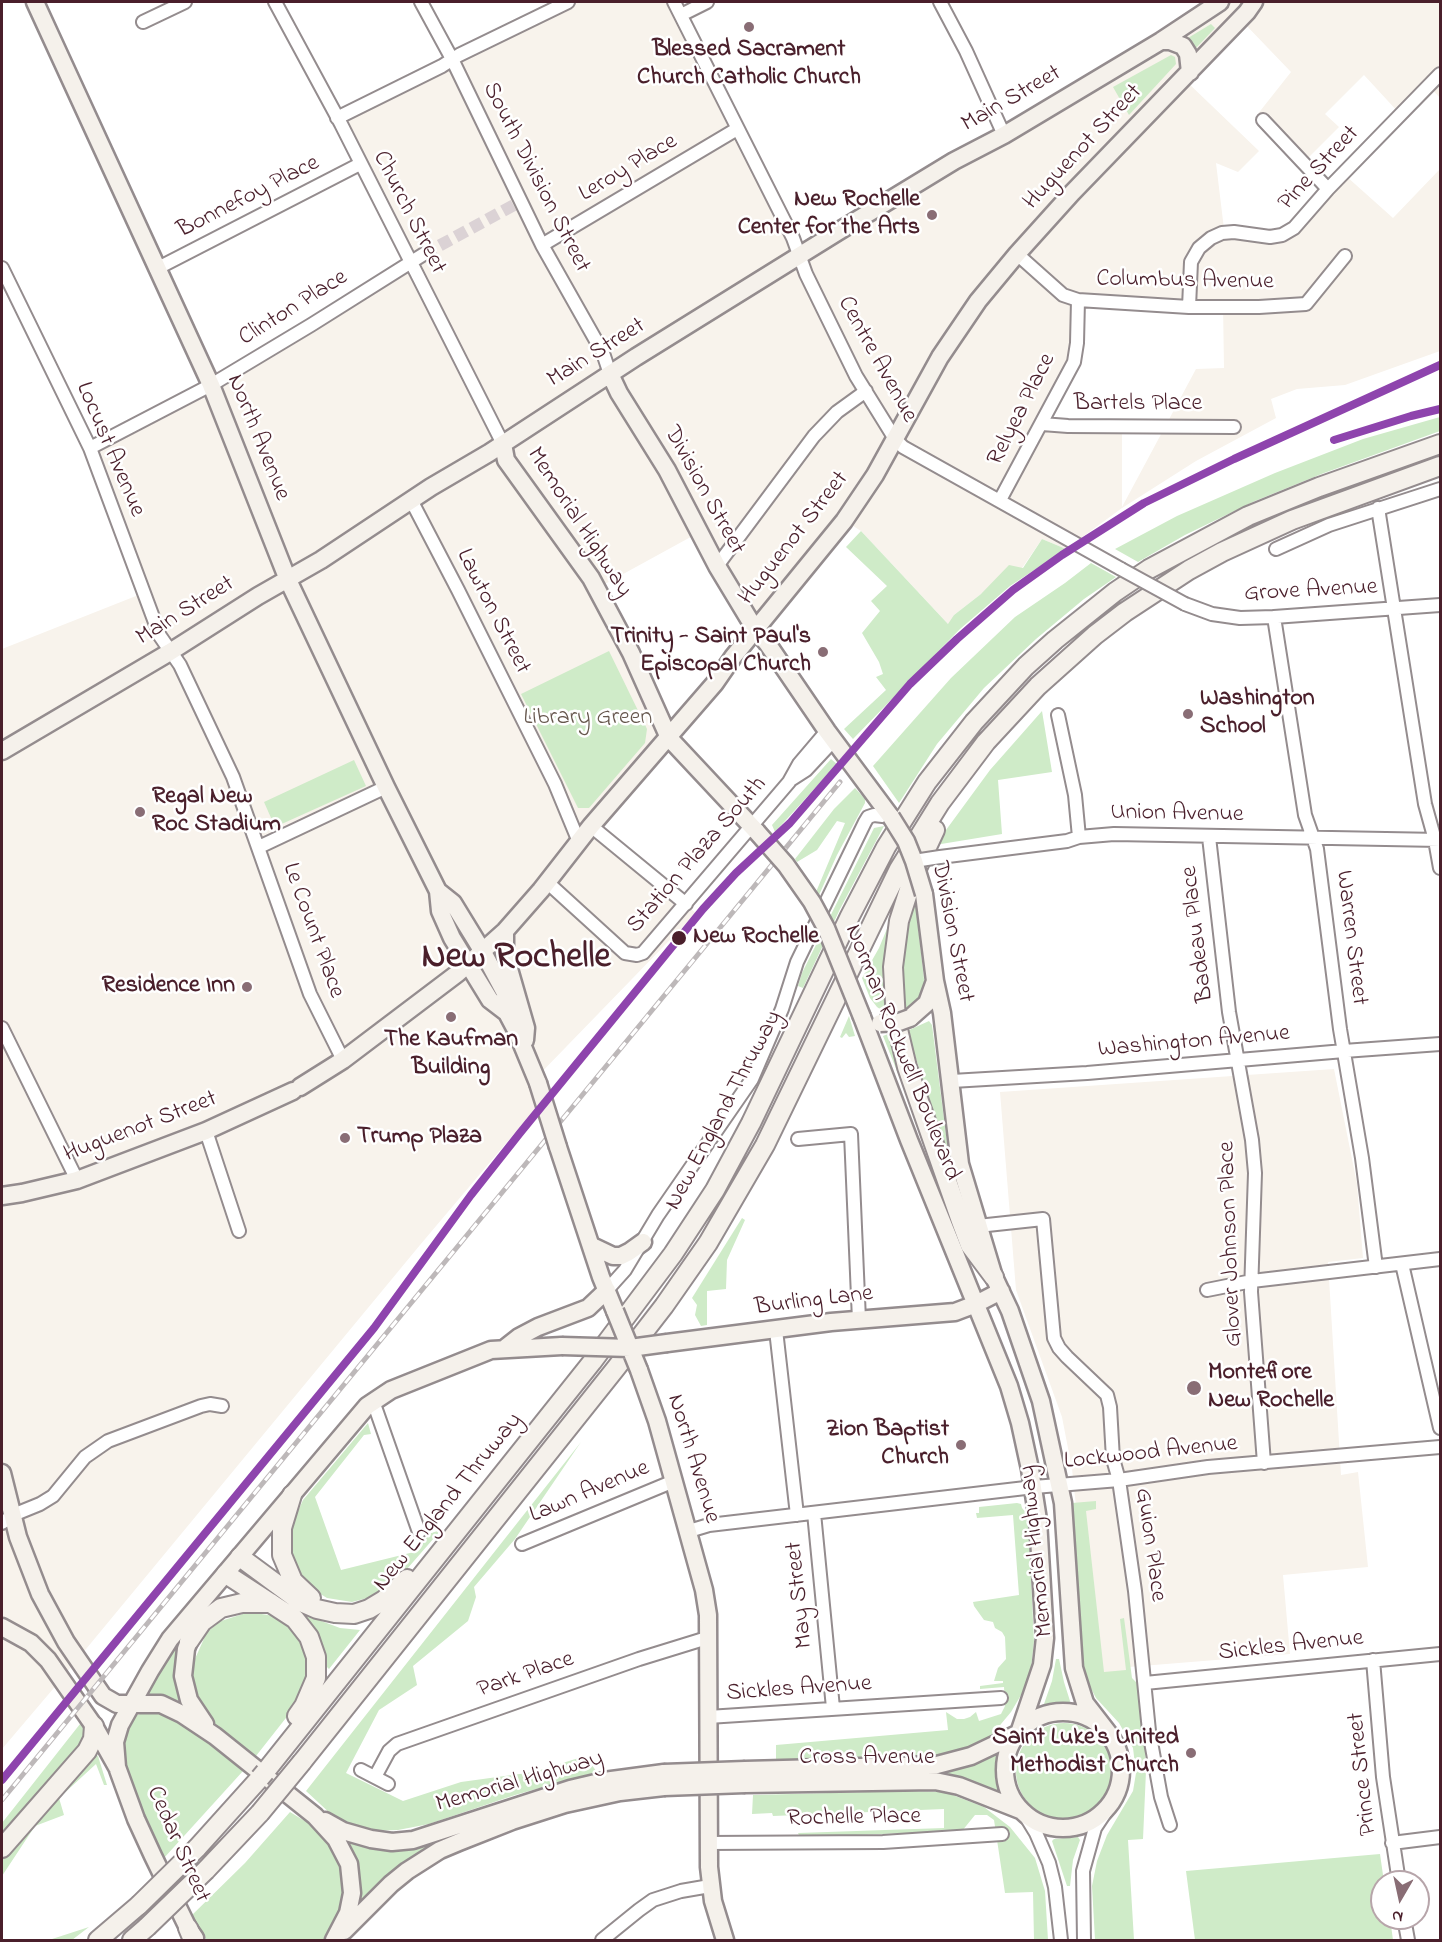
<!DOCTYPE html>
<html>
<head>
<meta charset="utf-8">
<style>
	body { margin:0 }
	#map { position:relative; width:1442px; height:1942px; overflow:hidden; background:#fff; font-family:"Indie Flower",sans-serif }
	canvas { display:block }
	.frame { position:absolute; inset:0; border:3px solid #4a1f2b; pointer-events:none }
	.north { position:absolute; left:1370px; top:1870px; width:60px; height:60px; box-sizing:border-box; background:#fff; border:2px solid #b7a5aa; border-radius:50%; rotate:189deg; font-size:16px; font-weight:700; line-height:24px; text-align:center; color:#4a1f2b }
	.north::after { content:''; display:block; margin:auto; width:21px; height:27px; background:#896d75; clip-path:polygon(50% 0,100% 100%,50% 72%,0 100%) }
</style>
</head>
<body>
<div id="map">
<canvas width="1442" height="1942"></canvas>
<div class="frame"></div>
<div class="north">N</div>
</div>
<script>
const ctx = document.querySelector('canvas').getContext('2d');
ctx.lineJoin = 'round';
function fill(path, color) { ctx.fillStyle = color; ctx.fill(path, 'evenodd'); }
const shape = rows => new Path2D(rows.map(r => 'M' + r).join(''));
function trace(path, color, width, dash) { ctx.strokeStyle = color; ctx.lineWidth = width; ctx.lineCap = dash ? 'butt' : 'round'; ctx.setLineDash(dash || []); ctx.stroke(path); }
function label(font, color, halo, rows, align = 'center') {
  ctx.font = font + ' "Indie Flower",sans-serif'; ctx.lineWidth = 5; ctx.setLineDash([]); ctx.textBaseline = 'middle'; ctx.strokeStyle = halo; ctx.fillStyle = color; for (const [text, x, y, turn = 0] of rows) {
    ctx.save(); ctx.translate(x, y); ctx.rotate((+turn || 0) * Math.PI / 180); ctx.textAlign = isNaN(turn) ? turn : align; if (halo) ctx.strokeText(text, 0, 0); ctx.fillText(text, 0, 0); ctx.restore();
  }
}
fill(shape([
	[561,2,671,2,800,258,1220,2,1440,2,1440,98,1427,84,1399,113,1364,75,1325,114,1339,127,1305,161,1257,115,1291,72,1243,22,1185,80,1259,151,1238,172,1216,163,1224,229,1273,239,1346,176,1393,218,1440,169,1440,351,1345,385,1297,389,1271,399,1276,418,1196,461,1122,508,1066,549,1042,539,1022,568,981,594,954,615,950,626,861,531,847,522,757,629,698,533,594,590,666,737,588,825,696,913,534,1080,540,1103,420,1245,53,1689,2,1749,2,649,141,594,85,446,213,380,405,259,339,114],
	[1082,297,1223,304,1224,368,1196,369,1122,507,1122,424,1049,420,1077,360],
	[1334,1069,1357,1184,1363,1258,1328,1262,1341,1475,1358,1472,1368,1567,1283,1575,1290,1654,1129,1667,1130,1680,1095,1683,1072,1469,1062,1417,1016,1290,1000,1092]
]), '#f8f3ec');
fill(shape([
	[1211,24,1215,28,1195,49,1188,38],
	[1171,55,1175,57,1176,64,1129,115,1113,87],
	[1440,417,1440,431,1324,473,1255,501,1185,535,1138,562,1115,549,1177,516,1275,473,1363,439],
	[861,531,948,624,954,615,981,594,1009,565,1023,568,1042,539,1066,549,1010,586,960,629,853,739,844,729,886,690,876,677,883,674,879,662,862,633,880,611,871,601,887,586,846,547],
	[1091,563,1116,577,1084,599,1036,639,984,688,937,744,899,803,873,766,951,678,1015,617,1065,583],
	[609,651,647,729,645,743,589,808,578,808,521,694],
	[1042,711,1052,772,998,780,1002,834,935,845,990,770],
	[831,759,837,764,775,832,772,825],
	[354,760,366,786,275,827,264,802],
	[855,788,865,799,865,803,837,855,819,895,816,892,845,823,837,821,817,850,797,862,795,859,834,809],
	[884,826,840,909,803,988,798,986,802,973,874,828],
	[915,900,925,988,920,1001,902,1013,900,971,904,934],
	[891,919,889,950,928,1149,883,1036,888,1034,887,1014,877,1007,870,998,862,978,879,948],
	[849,1016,855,1036,849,1037,846,1033,842,1038,840,1037],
	[929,1021,932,1025,950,1166,947,1167,940,1132,907,1031],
	[742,1218,745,1220,727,1260,726,1289,707,1291,707,1325,701,1326,695,1315,697,1305,692,1298],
	[368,1423,371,1434,364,1435,315,1497,341,1570,414,1552,431,1533,441,1530,400,1577,375,1596,352,1602,327,1598,309,1587,295,1568,289,1547,290,1529,303,1500],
	[581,1442,515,1539,474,1587,476,1597,468,1621,413,1666,417,1685,379,1710,346,1773,403,1801,461,1782,534,1772,585,1756,597,1772,515,1795,429,1824,398,1830,367,1831,333,1816,306,1791],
	[1096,1501,1096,1509,1086,1511,1104,1672,1126,1670,1120,1619,1124,1618,1132,1678,1144,1690,1146,1771,1143,1839,1128,1840,1134,1940,1095,1940,1092,1886,1097,1861,1107,1835,1133,1791,1136,1773,1133,1748,1119,1723,1096,1698,1084,1675,1082,1658,1071,1506,1072,1503],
	[1017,1503,1021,1504,1022,1508,1028,1515,1034,1641,1031,1669,1024,1690,1011,1712,991,1736,966,1749,932,1757,776,1762,776,1745,948,1730,946,1712,957,1719,964,1719,970,1717,976,1712,979,1721,1001,1714,1005,1706,1004,1687,980,1689,980,1686,1003,1683,1003,1681,994,1681,998,1668,1006,1659,1005,1637,1002,1632,995,1628,993,1622,984,1620,974,1606,973,1602,1019,1595,1013,1515,977,1518,976,1513,979,1513,979,1507],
	[249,1612,274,1616,296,1630,306,1649,310,1670,293,1709,256,1756,217,1726,195,1700,190,1682,194,1661,207,1632,221,1621],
	[308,1616,340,1628,360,1630,329,1669,324,1664,305,1620],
	[180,1638,182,1701,151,1697,145,1694],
	[1056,1659,1059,1659,1064,1682,1070,1701,1069,1704,1057,1703,1045,1706,1044,1704,1052,1681],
	[151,1711,176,1717,243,1771,164,1858,152,1834,122,1753,122,1743,126,1728,137,1715],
	'1016 1771a48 48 0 1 1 96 0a48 48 0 1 1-96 0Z',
	[80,1724,84,1730,85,1739,80,1749,2,1838,2,1823],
	[996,1754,998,1756,996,1774,1000,1793,996,1795,939,1775,939,1772,968,1766],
	[96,1755,98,1756,107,1785,104,1785,96,1764,59,1798,64,1815,35,1826,2,1876,2,1860,43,1810],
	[908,1791,945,1792,984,1807,1010,1827,1035,1858,1045,1891,1048,1940,1034,1940,1033,1892,1005,1893,994,1820,987,1815,975,1815,962,1831,800,1837,798,1833,944,1828,944,1809,773,1816,772,1813,752,1814,753,1795],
	[290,1812,318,1829,333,1847,343,1870,345,1893,341,1910,330,1934,323,1940,207,1940,190,1917,245,1863],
	[452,1834,454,1838,360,1904,359,1866,347,1840],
	[1078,1837,1080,1840,1073,1860,1070,1886,1067,1886,1052,1841,1054,1839],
	[1380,1854,1384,1882,1382,1882,1382,1918,1390,1918,1393,1940,1195,1940,1186,1871],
	[89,1927,72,1940,49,1940]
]), '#cfebc8');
trace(shape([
	[424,254,514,205]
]), '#dbd2d5', 12, [12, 6]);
const minor = shape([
	[275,2,341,124,503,444],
	[421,2,452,59,542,245,603,353,610,374],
	[674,2,793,238,806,274,856,376,895,439,903,447,1121,569],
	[940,2,966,51,1004,135],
	[681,15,707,2],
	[143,22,185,2],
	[337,118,442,66,459,55,568,2],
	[1263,120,1328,189],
	[542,245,737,129],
	[1017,254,1063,295,1078,300,1189,307,1259,307,1306,304,1345,256],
	[2,268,90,448,160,636,180,665,233,777,310,994,343,1060],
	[156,269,360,164],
	[1189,307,1191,262,1199,248,1211,238,1222,233,1234,232,1270,237,1282,235,1294,228,1328,189,1440,74],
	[1042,424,1068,426,1234,427],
	[90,448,211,385,311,325,424,254],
	[411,500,458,590,555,784,579,842],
	[1000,500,1074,362,1077,343,1078,300],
	[1378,508,1425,804,1435,840,1440,868],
	[1276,549,1329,525,1440,489],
	[717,566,814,436,837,412,866,391],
	[1185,604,1212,614,1240,618,1274,617,1440,605],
	[1274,617,1305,815,1317,849,1340,1029,1362,1158,1376,1267],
	[1058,715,1075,795,1079,837],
	[792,779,806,770,834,740],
	[591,826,686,904],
	[1209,837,1229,1012,1252,1140,1255,1173,1251,1292,1264,1463],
	[259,847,386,787],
	[940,857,1067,841,1079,837,1114,834,1440,840],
	[547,882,625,953,637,955,643,953,789,782,799,764,827,731],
	[2,1028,77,1180],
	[952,1081,1087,1073,1344,1051,1440,1044],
	[206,1131,239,1231],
	[798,1139,851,1134,859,1320],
	[978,1226,1043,1219,1054,1338,1059,1348,1067,1357,1107,1395,1110,1407,1113,1459,1119,1480,1135,1591,1149,1731,1161,1797,1170,1825],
	[1402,1264,1440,1428],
	[607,1290,625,1270,658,1215,752,1079,782,1009,797,962,865,822,868,817,874,815,891,817],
	[1207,1290,1252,1281,1440,1259],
	[776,1330,797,1515],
	[373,1401,419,1532],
	[814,1513,833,1708],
	[2,1523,13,1515,40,1504,53,1496,85,1457,108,1441,201,1406,210,1404,222,1406],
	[689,1531,709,1525,1034,1487,1119,1480,1208,1467,1440,1447],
	[522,1544,674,1481],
	[1373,1660,1383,1777,1399,1882],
	[1145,1683,1440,1654],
	[708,1717,1001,1698],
	[361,1770,388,1784],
	[375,1777,389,1751,397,1744,639,1659,707,1638],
	[1025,1815,1036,1833,1049,1863,1055,1887,1061,1940],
	[707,1843,883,1842,1002,1834],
	[1392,1843,1440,1837],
	[1404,1918,1408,1940],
	[602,1940,639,1910,653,1900,681,1891,710,1886],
	[1084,1940,1083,1871,1095,1828,1109,1807]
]);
const major = shape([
	[35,2,211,385,288,580,386,787,438,891,440,911,452,938,490,1000,507,1013,516,1030,538,1083],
	[1161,41,1170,41,1183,46,1188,54,1190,72],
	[610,374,619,393,667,470,717,566,755,629,767,643,827,731,891,817],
	[503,444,506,460,591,578,631,653,669,738,757,832],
	[2,751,170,652,258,596,321,560,431,487,489,453,636,357,839,231,954,161,1004,135,1161,41,1220,2],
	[438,891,453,903,483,952,505,993,507,1013],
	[924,894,935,981,942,1013,960,1164,994,1277,1010,1311,1041,1401,1063,1503,1074,1668,1085,1703,1109,1734],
	[505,931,505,955,526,1028,525,1040],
	[862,1017,909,1140,1009,1386,1020,1423,1030,1469,1038,1520,1045,1638,1042,1665,1019,1733],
	[910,1018,927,1003,935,981],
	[300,1087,343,1060,458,973,505,931,541,890,591,826,715,683,733,657,844,521,875,475,940,357,978,301,1017,254,1072,193,1247,12,1254,2],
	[558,1147,601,1277,615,1311],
	[2,1196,22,1193,77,1180,206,1131,293,1091],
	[592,1246,613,1256,621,1256,629,1252,643,1242],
	[667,1343,831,1322,955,1312,976,1304,1001,1291],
	[505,1348,519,1337,538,1327,588,1308,607,1290],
	[639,1370,657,1421,704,1590,708,1615,709,1867,713,1901,725,1940],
	[2,1473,18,1537,40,1594,66,1642,103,1696,117,1704,161,1704,182,1714,215,1736,315,1816,336,1839,349,1864,352,1893,348,1913,334,1940],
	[2,1627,31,1643,48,1660,94,1726,117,1767,136,1819,153,1856,188,1928,195,1938],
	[194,1628,186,1649,183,1676,189,1700,205,1724],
	'1005 1770a58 58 0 1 1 116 0a58 58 0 1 1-116 0Z',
	[117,1767,115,1742,120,1725,150,1671,170,1639,367,1406,391,1390,491,1350,562,1346],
	[745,1770,937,1765,971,1756,1017,1734],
	[745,1784,935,1781,959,1786,1020,1810],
	[325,1821,343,1831,371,1839,392,1842,413,1840,570,1789,604,1781,664,1773],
	[344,1931,391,1884,407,1871,440,1850,459,1842,512,1821,565,1804,620,1792,664,1787]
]);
const highway = shape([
	[935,830,913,877,899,921,893,967,896,1021,907,1067,961,1221,970,1245,994,1277],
	[292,1495,282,1528,282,1555,293,1581,311,1598],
	[240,1557,301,1602,317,1609,335,1613,354,1614,369,1609,384,1600,407,1579],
	[226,1574,295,1619,309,1637,316,1657,316,1678,304,1706,297,1716],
	[189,1641,202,1622,221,1608,242,1603,271,1603],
	[302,1762,616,1368,664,1306,708,1243,765,1145,899,869,940,803,986,742,1038,686,1095,635,1125,612,1189,570,1222,552,1292,520,1440,466],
	[265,1772,592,1362,673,1254,715,1190,751,1123,850,916,886,847,927,782,974,722,1026,666,1055,640,1115,592,1149,569,1248,516,1319,487,1440,444],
	[2,1848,87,1751,93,1739,94,1726],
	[197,1848,260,1778],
	[206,1870,260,1813],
	[188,1928,193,1940],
	[98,1940,139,1905],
	[132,1940,147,1927]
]);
trace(minor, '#948c8e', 16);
trace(major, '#948c8e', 21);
trace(highway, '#948c8e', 22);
trace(minor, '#fff', 12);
trace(major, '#f5f1eb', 16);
trace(highway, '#f5f1eb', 18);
const rail = shape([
	[2,1800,840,782]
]);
trace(rail, '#bdb8b9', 5);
trace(rail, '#fff', 3, [9]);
const minorBridge = shape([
	[1121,569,1185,604],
	[914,861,940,857]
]);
const majorBridge = shape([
	[891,817,906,841,914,861,924,894],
	[757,832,786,865,812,902,826,928,862,1017],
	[880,1023,899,1022,910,1018],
	[538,1083,558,1147],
	[615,1311,639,1370],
	[562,1346,630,1348,667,1343],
	[664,1773,745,1770],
	[664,1787,745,1784]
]);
const highwayBridge = shape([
	[260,1778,265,1772],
	[260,1813,302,1762],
	[139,1905,197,1848],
	[147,1927,206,1870]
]);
trace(minorBridge, '#948c8e', 16, []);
trace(majorBridge, '#948c8e', 21, []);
trace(highwayBridge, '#948c8e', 22, []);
trace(minorBridge, '#fff', 12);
trace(majorBridge, '#f5f1eb', 16);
trace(highwayBridge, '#f5f1eb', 18);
trace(shape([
	[1334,440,1411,416,1440,409],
	[2,1780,374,1328,471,1195,520,1133,703,909,736,873,790,823,910,684,957,639,1013,590,1062,555,1144,503,1234,459,1440,365]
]), '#8e44ad', 8);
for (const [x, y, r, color] of [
	[749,27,6,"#896d75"],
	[932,215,6,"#896d75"],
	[823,652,6,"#896d75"],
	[1188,714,6,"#896d75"],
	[140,812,6,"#896d75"],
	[679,938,8,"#4a1f2b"],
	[247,987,6,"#896d75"],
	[451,1017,6,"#896d75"],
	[345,1138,6,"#896d75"],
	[1194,1388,8,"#896d75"],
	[961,1445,6,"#896d75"],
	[1191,1753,6,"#896d75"]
]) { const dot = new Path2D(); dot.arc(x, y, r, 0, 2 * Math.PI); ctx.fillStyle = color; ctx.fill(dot); trace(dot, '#fff', 2); }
label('bold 24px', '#4a1f2b', '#fff', [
	["Blessed Sacrament",749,51,"center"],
	["Church Catholic Church",749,79,"center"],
	["New Rochelle",920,201],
	["Center for the Arts",920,229],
	["Trinity - Saint Paul's",811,638],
	["Episcopal Church",811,666],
	["Washington",1200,700,"left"],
	["School",1200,728,"left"],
	["Regal New",152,798,"left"],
	["Roc Stadium",152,826,"left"],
	["Residence Inn",235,987],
	["The Kaufman",451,1041,"center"],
	["Building",451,1069,"center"],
	["Trump Plaza",357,1138,"left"],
	["Montefiore",1208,1374,"left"],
	["New Rochelle",1208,1402,"left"],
	["Zion Baptist",949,1431],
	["Church",949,1459],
	["Saint Luke's United",1179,1739],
	["Methodist Church",1179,1767]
], 'right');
label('24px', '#4a1f2b', '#fff', [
	["Main Street",1012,100,-30],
	["Huguenot Street",1084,148,-47],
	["Leroy Place",629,169,-31],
	["Pine Street",1320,169,-47],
	["South Division Street",535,178,63],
	["Bonnefoy Place",249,198,-27],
	["Church Street",408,213,63],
	["Columbus Avenue",1185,282,1],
	["Clinton Place",294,309,-32],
	["Main Street",597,354,-32],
	["Centre Avenue",876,360,61],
	["Bartels Place",1138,405],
	["Relyea Place",1023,410,-63],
	["North Avenue",257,438,68],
	["Locust Avenue",109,450,67],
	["Division Street",703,491,61],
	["Memorial Highway",578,523,57],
	["Huguenot Street",795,539,-52],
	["Grove Avenue",1311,592,-3],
	["Main Street",186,612,-32],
	["Lawton Street",492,612,63],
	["Union Avenue",1177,815,1],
	["Station Plaza South",698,856,-49],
	["Le Count Place",312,931,70],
	["Division Street",951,932,79],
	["Badeau Place",1199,934,-97],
	["Warren Street",1350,938,83],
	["Washington Avenue",1194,1043,-5],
	["Norman Rockwell Boulevard",901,1053,68],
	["New England Thruway",725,1111,-62],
	["Huguenot Street",141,1128,-21],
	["Glover Johnson Place",1232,1244,-92],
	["Burling Lane",814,1302,-7],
	["Lockwood Avenue",1151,1454,-6],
	["North Avenue",692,1459,73],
	["Lawn Avenue",590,1493,-23],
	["New England Thruway",449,1503,-51],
	["Guion Place",1149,1545,82],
	["Memorial Highway",1038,1551,-96],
	["May Street",801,1595,-96],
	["Sickles Avenue",1291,1647,-6],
	["Park Place",526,1676,-19],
	["Sickles Avenue",799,1690,-4],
	["Cross Avenue",867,1759],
	["Prince Street",1364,1774,-96],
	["Memorial Highway",520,1783,-16],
	["Rochelle Place",854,1819,-1],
	["Cedar Street",177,1845,66]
]);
label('24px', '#66574d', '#fff', [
	["Library Green",588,719]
]);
label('bold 24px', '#4a1f2b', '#fff', [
	["New Rochelle",693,938]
], 'left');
label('bold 36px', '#4a1f2b', '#fff', [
	["New Rochelle",516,960]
]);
</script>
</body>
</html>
